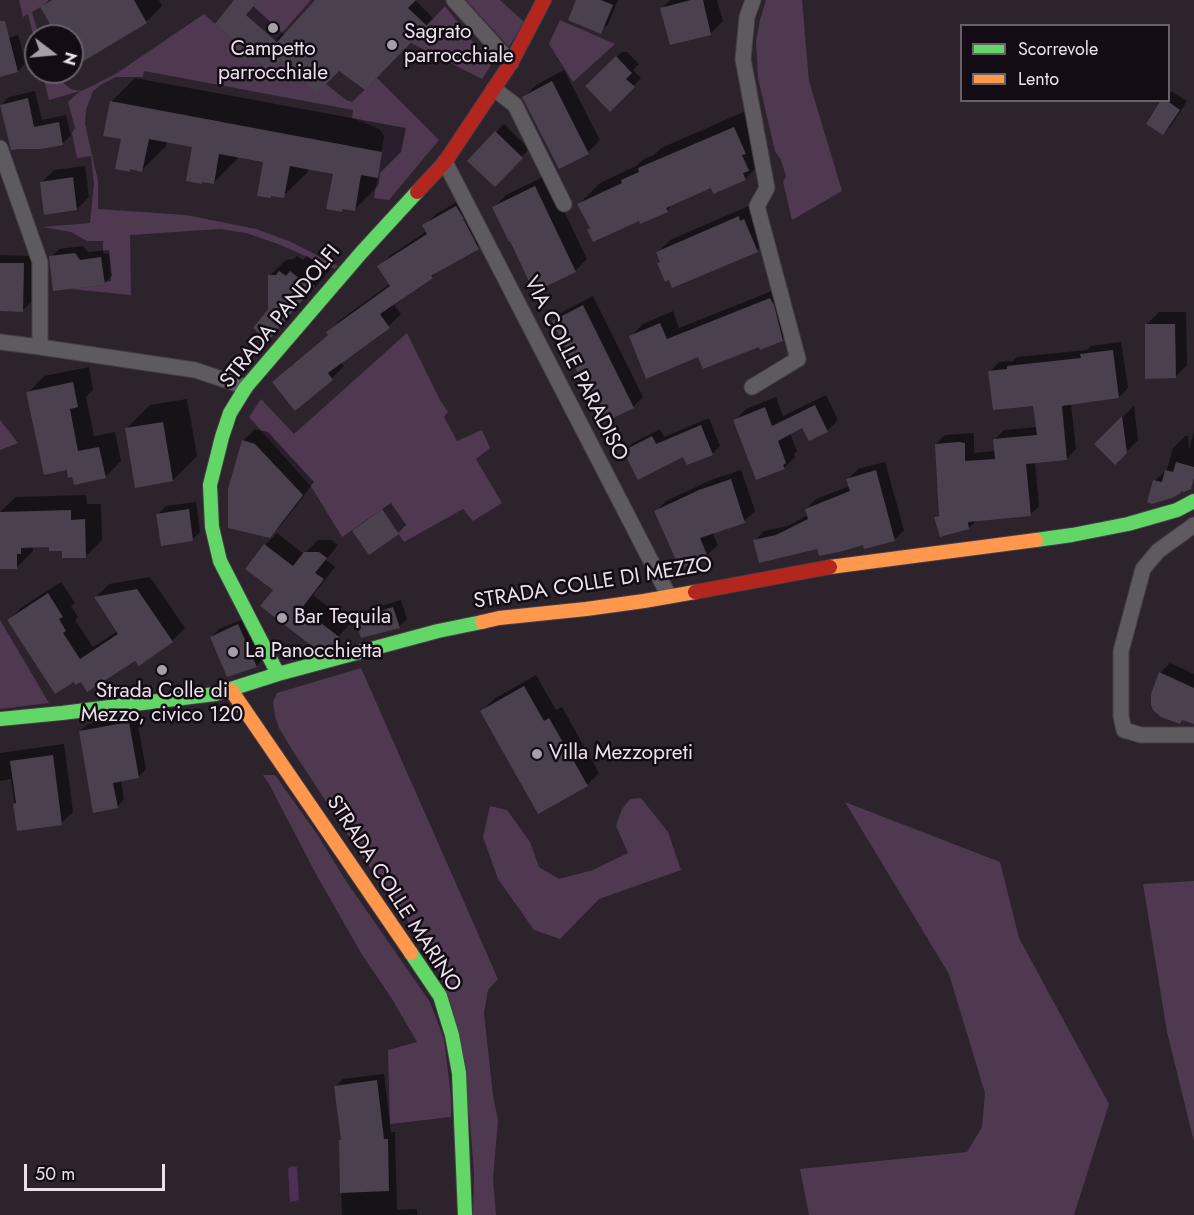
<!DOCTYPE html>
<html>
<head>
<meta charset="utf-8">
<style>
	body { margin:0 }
	#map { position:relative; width:1194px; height:1215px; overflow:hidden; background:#2c232d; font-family:Jost,sans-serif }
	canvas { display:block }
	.legend { position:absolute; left:960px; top:24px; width:210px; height:78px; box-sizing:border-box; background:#130c14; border:2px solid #69616a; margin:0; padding:8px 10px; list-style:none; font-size:18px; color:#ebe0ec }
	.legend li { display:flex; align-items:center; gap:12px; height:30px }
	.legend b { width:30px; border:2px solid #69616a }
	.north { position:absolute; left:24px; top:24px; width:60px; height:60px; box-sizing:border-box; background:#130c14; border:2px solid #69616a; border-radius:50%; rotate:106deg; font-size:16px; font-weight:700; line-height:24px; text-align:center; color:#ebe0ec }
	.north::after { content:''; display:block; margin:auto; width:21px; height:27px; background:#a89ea9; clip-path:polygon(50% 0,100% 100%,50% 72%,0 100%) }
	.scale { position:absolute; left:24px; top:1164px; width:141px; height:27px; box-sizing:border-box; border:3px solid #ebe0ec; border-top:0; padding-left:8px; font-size:18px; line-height:21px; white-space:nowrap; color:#ebe0ec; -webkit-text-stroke:4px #130c14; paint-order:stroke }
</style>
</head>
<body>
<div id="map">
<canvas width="1194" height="1215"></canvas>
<ul class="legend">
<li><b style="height:8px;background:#63d668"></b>Scorrevole</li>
<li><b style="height:8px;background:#ff974d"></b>Lento</li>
</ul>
<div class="north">N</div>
<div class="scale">50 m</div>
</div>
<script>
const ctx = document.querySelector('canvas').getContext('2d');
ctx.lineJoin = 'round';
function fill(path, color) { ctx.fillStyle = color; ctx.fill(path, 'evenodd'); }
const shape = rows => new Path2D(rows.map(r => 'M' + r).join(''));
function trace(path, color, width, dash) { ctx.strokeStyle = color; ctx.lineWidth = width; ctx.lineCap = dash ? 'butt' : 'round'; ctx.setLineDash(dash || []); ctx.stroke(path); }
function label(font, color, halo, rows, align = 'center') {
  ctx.font = font + ' Jost,sans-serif'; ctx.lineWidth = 5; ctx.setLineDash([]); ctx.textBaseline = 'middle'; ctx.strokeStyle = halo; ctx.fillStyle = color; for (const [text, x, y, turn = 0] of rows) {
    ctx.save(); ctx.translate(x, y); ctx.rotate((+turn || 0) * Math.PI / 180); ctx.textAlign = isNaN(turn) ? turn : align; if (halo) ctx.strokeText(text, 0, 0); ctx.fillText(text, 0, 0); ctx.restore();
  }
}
fill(shape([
	[19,0,52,0,32,12,39,36,36,36,36,47,28,14,23,17],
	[259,0,311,0,275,41,246,15],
	[466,0,500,0,524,22,509,47],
	[766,0,802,0,809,81,842,191,792,220,783,182,786,176,781,160,775,151,758,78,756,41,760,20],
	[445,6,491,65,482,79,411,43],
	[204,14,269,72,280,61,326,84,346,100,352,102,377,78,439,140,389,200,374,198,384,136,380,130,375,127,352,118,353,110,144,71,143,77,116,77,102,84,93,91,86,110,85,124,98,181,98,209,186,215,256,229,289,241,338,266,335,269,278,244,246,233,220,229,130,235,131,295,70,289,104,285,104,282,111,281,109,254,103,253,103,241,87,241,71,232,42,227,90,223,94,184,91,156,77,158,72,133,75,128,68,102,80,91,49,100,42,72,55,72,62,82,71,89,81,91,88,88,117,73],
	[560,20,615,44,573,82,549,44],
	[407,333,440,400,448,412,444,417,457,441,482,430,490,448,476,459,502,503,473,521,463,509,404,542,382,510,342,537,312,488,249,417,261,399,294,434],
	[0,420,18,443,0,450],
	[0,620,49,703,0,709],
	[361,668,498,979,488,990,484,1013,493,1096,498,1120,493,1178,496,1215,473,1215,474,1173,470,1123,446,994,436,963,405,917,363,858,291,748,279,728,275,716,273,702,277,693],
	[263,775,275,775,317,834,346,881,430,1002,444,1039,451,1096,451,1117,390,1124,388,1050,417,1042,392,999,361,953,316,874,269,784],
	[641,798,668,832,681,870,599,899,560,939,534,930,498,879,483,837,490,806,507,810,530,842,539,867,559,879,593,870,628,853,616,826,622,809,630,799],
	[845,802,1000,862,1019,938,1109,1104,1074,1215,809,1215,800,1169,967,1152,982,1127,985,1093,949,974],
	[1194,881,1194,1142,1167,1032,1143,884]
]), '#4e3951');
fill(shape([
	[292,1166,297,1167,299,1200,290,1202,288,1169]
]), '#502f56');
fill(shape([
	[49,0,159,0,162,6,146,22,72,59,72,36,59,36,42,7],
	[236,0,258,0,253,6,285,35,317,0,415,0,433,18,365,88,339,69,280,59,269,70],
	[578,0,618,0,608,24,600,32],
	[670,0,717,0,723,21,711,33,662,8],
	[18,35,26,63,18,71,0,75,0,40],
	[622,52,627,52,639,64,633,70,641,78,610,109,587,86],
	[564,70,600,140,588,152,564,165,524,97,536,85],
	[135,78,406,128,401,152,380,173,378,186,354,210,343,208,341,210,335,173,308,168,307,173,283,196,273,194,270,197,264,161,238,156,237,159,213,183,203,181,201,183,194,146,167,141,166,146,142,170,131,168,129,170,123,138,111,102],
	[35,91,42,120,66,115,71,135,63,143,41,148,1,105,9,97],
	[1171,91,1187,101,1171,126,1163,134,1163,100,1168,100,1168,94],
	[755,107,766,132,763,134,769,148,764,153,766,158,745,179,712,186,675,202,667,210,639,219,591,228,579,204,600,183,636,166,644,159,654,155,661,148],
	[504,124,529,149,495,185,469,160],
	[85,166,89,197,77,209,42,182,54,170],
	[547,175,587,259,575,271,494,207,506,195],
	[469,195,490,235,478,248,441,269,432,277,393,303,401,314,389,326,340,362,344,366,332,378,274,382,286,370,329,334,328,332,340,320,390,284,379,267,391,255,427,231,424,226,436,214],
	[751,205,769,238,757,250,662,261,658,252,670,240],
	[83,246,88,252,109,250,112,276,104,284,51,257,59,249],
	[0,255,31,256,31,302,23,310,0,310],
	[297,256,303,260,307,256,316,263,319,260,330,270,284,323,268,339,270,310,269,276,286,260,293,259],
	[782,287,794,327,782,340,699,355,631,336,643,324,673,311,679,328],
	[593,296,643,397,633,407,554,321,564,311],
	[1159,312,1186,312,1187,365,1175,377,1146,325],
	[1121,342,1128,388,1119,397,1071,404,1076,449,1067,459,1035,462,1039,506,1030,515,977,520,969,528,936,517,941,513,936,444,945,435,974,433,974,453,996,451,995,439,1004,430,1037,427,1035,404,990,372,999,362,1013,361,1017,357,1087,350,1091,346],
	[89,367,93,390,86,397,94,436,115,432,121,461,105,477,73,475,28,393,44,376],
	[826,395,838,420,827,431,803,426,790,433,797,451,794,454,795,457,784,468,735,420,746,409,776,397,783,416],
	[187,399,197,456,173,480,126,429,150,405],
	[1134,406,1138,440,1115,463,1096,444],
	[709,418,720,446,712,454,684,455,625,451,633,443,660,429,664,437],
	[255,429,268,432,314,482,282,524,270,536,243,441],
	[1194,431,1194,481,1192,481,1180,492,1155,481,1167,469,1173,448,1185,436,1188,436,1189,450],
	[885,462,904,530,894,540,818,548,755,541,764,531,788,526,808,515,806,509,816,499,850,486,848,479,858,469],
	[741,470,755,511,744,521,712,532,718,545,707,555,656,511,666,501,711,480],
	[86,495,87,504,101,504,102,540,86,556,50,546,33,546,33,551,17,567,0,568,0,512,16,497],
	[196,502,200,532,192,540,158,514,166,506],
	[391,503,406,525,398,533,369,553,354,531,362,523],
	[277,533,304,554,318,540,331,540,338,545,326,560,335,567,313,595,350,624,330,645,275,590,265,545],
	[150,577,185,628,172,641,136,659,81,680,9,620,22,607,61,582,75,603,71,606,78,617,75,620,93,647,118,631,96,597,109,584],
	[401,600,407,619,399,627,357,619,365,611],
	[246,618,264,658,256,666,211,637,219,629],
	[1170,663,1194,674,1194,723,1160,673],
	[536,675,556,710,562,707,599,773,587,785,482,711,494,699],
	[136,715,146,769,138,777,121,780,124,799,117,807,80,731,88,724],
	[64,744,73,812,61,823,18,829,11,779,0,781,0,753],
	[384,1074,391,1132,395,1132,397,1210,417,1209,417,1215,342,1215,340,1141,342,1139,336,1086,343,1079]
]), '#0007');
fill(shape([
	[52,0,134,0,147,23,72,68,72,36,57,36,40,7],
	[234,0,259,0,246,15,277,42,315,0,416,0,408,8,427,26,365,90,339,71,317,93,280,61,269,72,215,24],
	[576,0,601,0,613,5,601,34,568,20],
	[691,0,703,0,711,35,670,45,660,8],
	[0,21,5,21,18,72,0,77],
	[616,56,632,73,626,79,635,87,610,112,585,86],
	[552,81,589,154,559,169,522,97],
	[28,98,34,127,59,122,63,145,41,149,19,149,11,150,0,105],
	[1161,100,1166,100,1180,110,1163,135,1146,124],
	[110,101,382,152,378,178,361,175,355,211,342,209,342,212,326,209,333,174,290,166,284,198,271,196,271,198,257,196,263,162,219,154,214,184,202,182,202,184,186,181,192,147,149,139,142,172,130,169,130,172,115,169,121,139,103,136],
	[734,127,746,154,742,155,749,171,743,173,746,180,713,194,711,188,666,208,668,212,640,224,639,221,593,242,587,230,590,228,577,204,622,183,621,180,639,172,638,168],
	[495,131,523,158,495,187,467,161],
	[73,177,77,210,44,215,40,182],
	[535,186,576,272,534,292,510,241,509,242,492,207],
	[456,206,464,219,462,221,464,220,479,249,431,276,433,278,380,314,390,328,328,373,333,380,295,411,272,382,328,335,326,332,390,286,377,266,427,234,422,225],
	[739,216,740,221,744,219,758,252,672,288,669,280,665,282,657,263,660,262,656,252],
	[75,253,80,260,101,257,105,285,53,291,49,256],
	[0,263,24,263,23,312,0,311],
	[279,271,286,276,290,271,300,279,302,276,315,286,268,341,253,328,268,309,268,275,276,275],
	[770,298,774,305,783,341,760,350,759,347,703,369,698,357,646,379,629,336,660,323,667,339],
	[583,305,634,408,603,423,552,321],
	[1145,324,1175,324,1176,378,1145,379],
	[1113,350,1119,398,1062,406,1067,460,1026,464,1031,516,968,522,969,529,940,537,934,517,939,516,935,444,959,442,965,443,965,461,995,459,993,439,1037,435,1033,406,993,410,988,371,1007,369,1007,366,1081,358,1080,354],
	[73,382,78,407,70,409,78,451,99,447,106,478,74,485,72,477,68,478,67,470,44,475,26,392],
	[815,405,828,432,809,441,802,428,778,441,786,463,783,465,785,469,756,480,733,420,765,407,772,426],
	[1122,416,1127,453,1115,465,1094,444],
	[163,422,173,481,135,488,125,428],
	[701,425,713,455,687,465,683,457,638,480,623,451,652,436,656,444],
	[242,440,255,444,303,495,270,538,228,528,228,489],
	[1176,462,1194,467,1194,478,1191,489,1184,492,1181,491,1181,493,1172,498,1152,504,1147,502,1153,480,1162,482,1165,470,1173,472],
	[876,470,895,541,864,549,863,545,843,551,819,556,817,549,759,563,753,540,776,535,808,519,805,509,850,491,846,479],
	[731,479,745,523,700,538,708,557,680,569,654,511,699,490],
	[189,509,193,541,161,546,156,514],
	[382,509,399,534,369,555,352,531],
	[71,510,71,520,85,519,86,558,62,558,62,551,49,551,49,547,21,548,21,554,17,554,17,569,0,569,0,512],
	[264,544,293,566,304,552,319,552,327,558,315,573,324,579,302,608,339,637,331,647,317,650,260,606,273,590,245,569],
	[137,589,173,642,139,666,135,661,87,692,81,682,75,685,74,682,55,694,7,620,48,593,63,617,59,619,66,631,63,633,80,659,118,634,94,597],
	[393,607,400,628,361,638,355,619],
	[238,624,257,667,227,677,210,637],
	[1159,672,1194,688,1194,724,1182,720,1180,724,1161,717,1153,710,1151,705,1151,694],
	[524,686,544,721,549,718,588,786,538,814,480,711],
	[129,722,139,778,113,783,118,808,93,813,79,731],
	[53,755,62,825,17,831,13,804,16,803,10,761],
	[377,1080,384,1139,388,1139,389,1191,340,1193,339,1140,341,1140,334,1086]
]), '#4b404d');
const street = shape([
	[454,0,511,63],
	[494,89,515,105,564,204],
	[0,148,40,262,40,347],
	[445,162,669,596],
	[0,342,40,347,195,370,246,387],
	[752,387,798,359,757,206,767,188,743,59,747,17,753,0],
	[1194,525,1158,551,1143,569,1121,651,1121,716,1124,730,1141,735,1194,735]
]);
const fast = shape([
	[1036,540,1072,535,1128,524,1177,510,1194,501],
	[278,674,220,561,212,527,210,485,222,437,230,413,246,387,361,253,417,192],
	[0,719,62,713,215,694,278,674,438,631,482,622],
	[411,953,440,996,452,1035,459,1073,465,1215]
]);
const slow = shape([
	[830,567,1036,540],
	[482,622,499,618,586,609,644,601,695,592],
	[231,690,411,953]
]);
const jam = shape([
	[417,192,445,162,511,63,544,0],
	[695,592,830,567]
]);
trace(street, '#463e47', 17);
trace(fast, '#463e47', 16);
trace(slow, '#463e47', 16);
trace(jam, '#463e47', 16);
trace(street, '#5f5a5f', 15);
trace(fast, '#63d668', 14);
trace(slow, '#ff974d', 14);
trace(jam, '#b3261e', 14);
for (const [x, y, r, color] of [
	[273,28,6,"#a89ea9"],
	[392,45,6,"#a89ea9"],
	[282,618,6,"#a89ea9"],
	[233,652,6,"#a89ea9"],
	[162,670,6,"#a89ea9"],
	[537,754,6,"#a89ea9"]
]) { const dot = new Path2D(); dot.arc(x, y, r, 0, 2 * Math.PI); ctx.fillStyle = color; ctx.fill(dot); trace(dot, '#130c14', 2); }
label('21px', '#ebe0ec', '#130c14', [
	["Sagrato",404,33],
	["parrocchiale",404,57],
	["Campetto",273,50,"center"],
	["parrocchiale",273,74,"center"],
	["Bar Tequila",294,618],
	["La Panocchietta",245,652],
	["Strada Colle di",162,692,"center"],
	["Mezzo, civico 120",162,716,"center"],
	["Villa Mezzopreti",549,754]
], 'left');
label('21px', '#ebe0ec', '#130c14', [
	["STRADA PANDOLFI",281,317,-51],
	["VIA COLLE PARADISO",575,369,63],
	["STRADA COLLE DI MEZZO",593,584,-9],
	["STRADA COLLE MARINO",393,894,57]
]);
</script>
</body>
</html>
